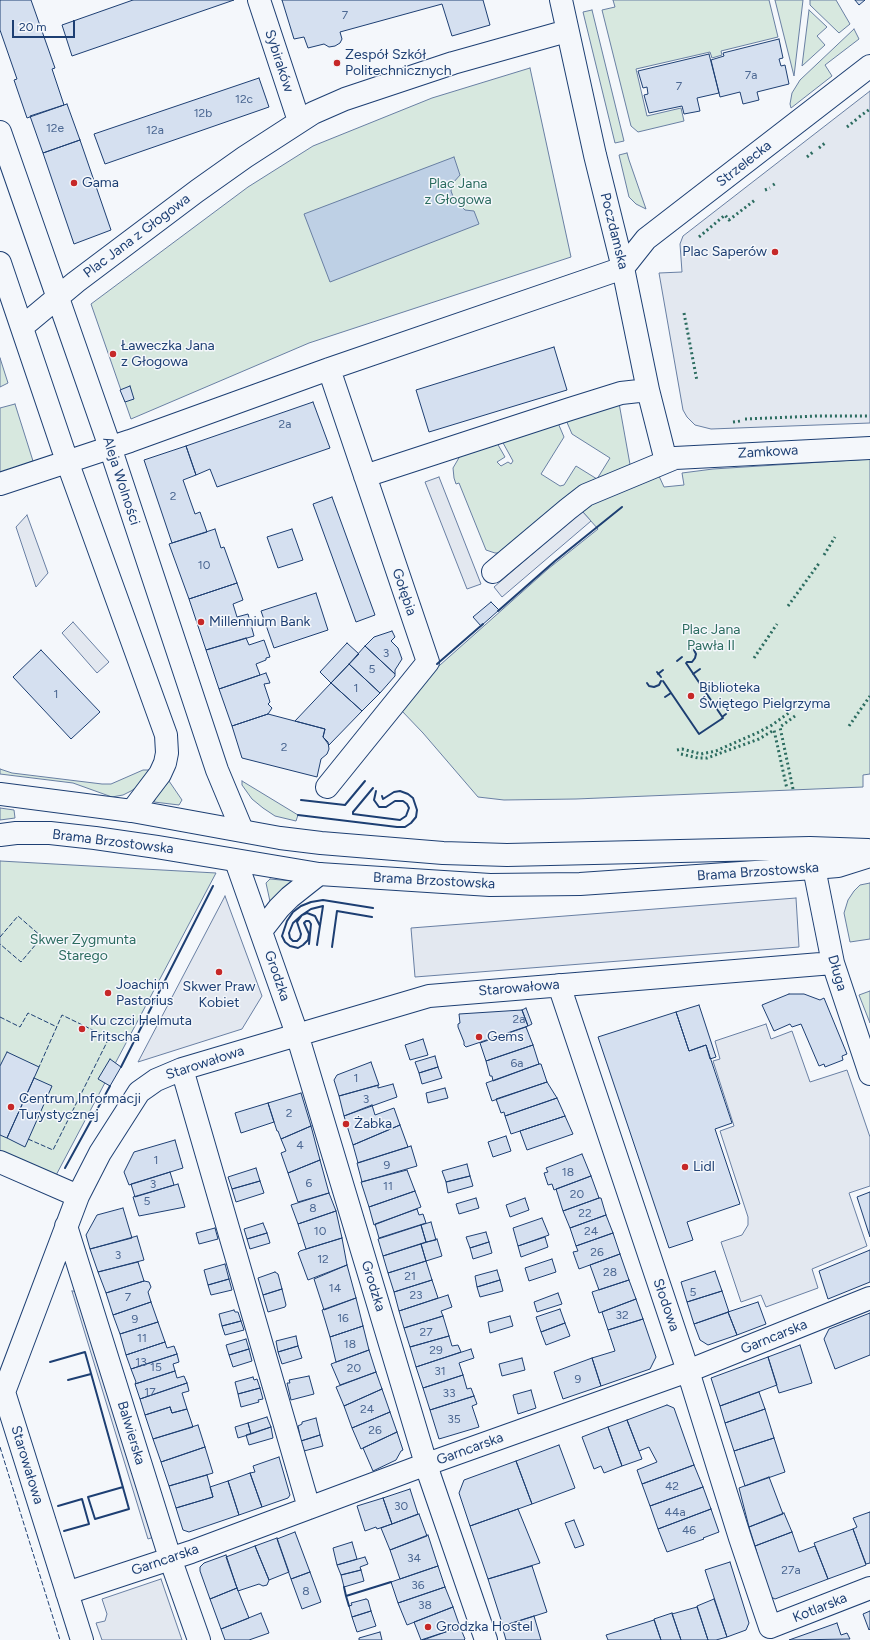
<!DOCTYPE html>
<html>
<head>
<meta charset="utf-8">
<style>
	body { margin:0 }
	#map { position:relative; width:870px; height:1640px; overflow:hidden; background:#f4f7fb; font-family:Figtree,sans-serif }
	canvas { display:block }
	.scale { position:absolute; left:12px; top:20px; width:63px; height:18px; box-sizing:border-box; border:2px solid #1d3f73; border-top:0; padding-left:5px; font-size:12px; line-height:14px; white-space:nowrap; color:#1d3f73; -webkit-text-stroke:3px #f4f7fb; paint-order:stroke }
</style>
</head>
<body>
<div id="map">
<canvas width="870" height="1640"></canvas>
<div class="scale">20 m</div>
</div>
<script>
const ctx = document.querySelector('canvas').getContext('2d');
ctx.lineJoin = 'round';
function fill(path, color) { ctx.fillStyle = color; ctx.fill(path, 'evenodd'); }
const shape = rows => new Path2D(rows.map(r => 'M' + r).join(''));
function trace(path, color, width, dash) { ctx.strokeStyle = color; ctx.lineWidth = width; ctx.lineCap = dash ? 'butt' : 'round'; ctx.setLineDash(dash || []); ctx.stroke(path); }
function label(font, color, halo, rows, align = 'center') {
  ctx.font = font + ' Figtree,sans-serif'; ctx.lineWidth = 3; ctx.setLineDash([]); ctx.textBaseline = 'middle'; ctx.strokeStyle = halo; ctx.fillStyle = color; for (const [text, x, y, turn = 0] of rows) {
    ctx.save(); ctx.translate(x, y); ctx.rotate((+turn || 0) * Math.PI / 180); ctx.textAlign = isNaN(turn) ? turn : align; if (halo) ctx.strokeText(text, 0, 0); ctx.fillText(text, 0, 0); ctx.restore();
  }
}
const green = shape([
	[613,0,769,0,778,37,721,51,722,55,712,58,710,52,636,69,647,116,681,108,684,121,638,132,631,126,602,10,615,7,613,0],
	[775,0,803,0,794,76,775,0],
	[810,0,836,0,850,24,839,33,810,5,810,0],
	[592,10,624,141,615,143,583,12,592,10],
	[809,10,827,27,817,36,825,45,802,66,809,10],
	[854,29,859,39,825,65,832,76,791,108,790,104,792,93,800,80,854,29],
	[530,68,571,257,309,343,131,419,91,304,248,187,313,146,432,98,530,68],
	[627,153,629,160,646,209,636,204,629,197,619,155,627,153],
	[0,358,8,383,0,387,0,358],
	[619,403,631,470,499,553,495,553,486,550,459,483,456,484,454,478,453,468,460,456,497,443,505,457,497,462,501,466,508,462,511,464,513,461,502,441,558,423,564,437,541,474,560,486,564,485,576,466,597,479,610,458,572,434,566,420,619,403],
	[15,404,33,461,0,473,0,408,15,404],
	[870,459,870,774,863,775,863,787,576,799,504,800,478,797,423,733,401,710,431,673,548,569,598,529,582,511,581,508,659,476,664,487,684,485,682,473,713,469,870,459],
	[0,769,12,773,102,784,111,784,143,770,149,770,150,772,137,787,131,791,123,795,112,797,73,783,0,774,0,769],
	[169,781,182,800,179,805,154,802,157,795,169,781],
	[242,781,298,815,296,821,275,816,263,808,252,799,242,785,242,781],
	[0,808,14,810,15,818,0,820,0,808],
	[0,861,216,873,54,1179,0,1155,0,861],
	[270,879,292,881,296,885,271,906,266,883,270,879],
	[870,883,870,939,850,942,844,913,848,900,854,891,860,885,870,883],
	[870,991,870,1023,859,995,870,991]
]);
fill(green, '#d7e8df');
trace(green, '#687fa3', 1);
const parking = shape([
	[870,91,870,423,711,429,695,425,687,417,683,410,659,273,682,272,680,244,683,236,870,91],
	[439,477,481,584,467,589,425,482,439,477],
	[582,511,591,521,502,597,494,587,582,511],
	[27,515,48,573,36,587,16,527,27,515],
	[73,622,109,662,97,673,62,633,73,622],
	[225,896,262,996,242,1029,138,1062,225,896],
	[796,898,799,947,415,977,411,928,796,898],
	[766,1024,771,1039,792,1031,810,1082,847,1070,870,1137,870,1186,849,1193,867,1246,812,1269,818,1288,766,1307,761,1295,741,1302,721,1242,742,1235,748,1225,748,1217,720,1131,734,1126,713,1061,720,1059,715,1041,766,1024],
	[72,1291,84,1292,159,1535,148,1539,72,1291],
	[161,1579,182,1640,102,1640,96,1623,105,1621,107,1614,102,1599,161,1579]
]);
fill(parking, '#e3e8f0');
trace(parking, '#687fa3', 1);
const water = shape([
	[454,157,460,175,453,183,451,191,454,199,465,210,474,211,479,224,330,282,304,214,454,157]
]);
fill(water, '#bed0e5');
trace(water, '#687fa3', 1);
const building = shape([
	[0,0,31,0,55,68,52,69,64,105,27,118,14,80,17,79,0,30,0,0],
	[133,0,234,0,72,56,62,25,133,0],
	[282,0,483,0,490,25,452,36,442,4,340,32,342,39,340,43,335,46,329,47,324,44,308,48,304,37,294,39,282,0],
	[855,0,865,0,859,5,855,0],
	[779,39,783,58,779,59,781,66,785,65,789,84,757,92,759,100,743,104,740,92,720,97,711,60,724,56,723,53,779,39],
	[709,54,719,93,697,98,700,111,684,114,682,106,649,113,644,95,648,94,647,87,643,88,638,71,709,54],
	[259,78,269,107,105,164,94,134,259,78],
	[67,104,80,140,43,153,30,116,67,104],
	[80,140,111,230,74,244,43,153,80,140],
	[554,347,567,390,429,432,416,390,554,347],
	[130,386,134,399,125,402,120,390,130,386],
	[313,402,330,448,217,487,210,469,196,475,186,446,313,402],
	[186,446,196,475,183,480,195,514,200,512,207,532,172,543,144,460,186,446],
	[332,497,375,615,356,622,313,504,332,497],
	[215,529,221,548,224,547,237,583,189,599,169,544,215,529],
	[292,529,303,560,278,568,267,537,292,529],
	[237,583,243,600,233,604,237,617,248,614,254,636,206,650,189,599,237,583],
	[316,593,328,630,274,648,261,611,316,593],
	[491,602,499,610,481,626,473,617,491,602],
	[392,631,395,637,391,641,398,648,402,659,395,670,395,674,365,646,374,637,392,631],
	[246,638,249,645,264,640,270,657,266,658,266,660,256,664,260,675,219,689,206,650,246,638],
	[347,643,359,654,331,683,320,672,347,643],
	[365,646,395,674,395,676,380,693,349,664,365,646],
	[41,650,100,712,71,739,13,677,41,650],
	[349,664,380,693,362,711,331,683,349,664],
	[266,673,270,683,264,684,270,702,268,704,272,708,268,714,232,726,219,689,266,673],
	[331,683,362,711,329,745,323,737,325,729,295,721,331,683],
	[268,714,325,729,323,737,328,742,329,749,327,754,321,759,317,777,242,758,232,726,268,714],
	[789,994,804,994,820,1000,824,998,847,1054,842,1056,843,1060,825,1067,824,1064,819,1066,801,1024,792,1027,790,1024,774,1031,762,1005,789,994],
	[699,1005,716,1057,710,1059,706,1045,689,1051,676,1012,699,1005],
	[526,1008,532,1024,528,1026,522,1010,526,1008],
	[522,1010,528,1026,466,1047,464,1045,464,1042,458,1027,458,1024,460,1023,459,1014,522,1010],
	[676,1012,689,1051,706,1045,732,1123,715,1129,740,1204,687,1222,693,1240,669,1248,598,1037,676,1012],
	[526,1027,533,1045,486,1061,480,1043,526,1027],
	[423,1039,428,1055,410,1060,405,1045,423,1039],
	[533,1045,539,1064,493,1081,492,1076,490,1076,486,1061,533,1045],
	[7,1052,39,1067,7,1138,0,1135,0,1066,7,1052],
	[435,1056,438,1067,419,1073,415,1062,435,1056],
	[110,1059,121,1067,110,1086,98,1079,110,1059],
	[371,1062,379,1085,339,1096,334,1080,337,1075,371,1062],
	[539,1064,541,1064,547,1082,492,1101,486,1083,539,1064],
	[438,1067,442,1078,422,1084,419,1073,438,1067],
	[34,1078,52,1086,25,1147,7,1138,34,1078],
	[547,1082,557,1098,505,1116,504,1112,501,1113,496,1099,547,1082],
	[393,1084,397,1097,344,1116,339,1096,378,1085,378,1088,393,1084],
	[445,1088,448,1098,428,1103,426,1093,445,1088],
	[301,1093,311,1126,281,1139,278,1131,277,1131,268,1103,301,1093],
	[557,1098,565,1116,511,1134,505,1116,557,1098],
	[268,1103,274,1122,241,1133,235,1113,268,1103],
	[372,1105,375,1115,394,1108,400,1125,353,1145,344,1116,372,1105],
	[565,1116,573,1134,527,1150,520,1131,565,1116],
	[400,1125,408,1147,358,1163,353,1145,400,1125],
	[311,1126,320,1160,288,1173,281,1153,286,1151,281,1139,311,1126],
	[506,1136,511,1151,493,1157,488,1142,506,1136],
	[175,1140,183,1168,129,1185,124,1172,134,1152,175,1140],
	[411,1146,417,1166,362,1182,357,1163,411,1146],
	[582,1154,591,1176,554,1190,552,1184,548,1185,544,1173,548,1172,546,1168,582,1154],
	[320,1160,329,1193,298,1202,288,1173,320,1160],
	[467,1164,470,1176,446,1182,442,1171,467,1164],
	[256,1168,260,1181,232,1189,228,1177,256,1168],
	[407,1170,415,1191,369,1207,361,1182,407,1170],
	[170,1172,174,1185,135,1197,131,1184,170,1172],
	[470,1176,473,1186,448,1193,446,1182,470,1176],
	[591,1176,599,1198,563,1211,556,1189,591,1176],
	[260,1181,264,1193,236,1202,232,1189,260,1181],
	[178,1184,185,1207,139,1216,133,1197,178,1184],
	[415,1191,421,1207,374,1225,369,1207,415,1191],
	[870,1192,870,1237,857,1197,870,1192],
	[329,1193,336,1211,298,1224,291,1205,329,1193],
	[476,1198,479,1208,459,1214,456,1204,476,1198],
	[525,1198,529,1210,510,1217,506,1205,525,1198],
	[599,1198,601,1198,606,1215,570,1228,563,1211,599,1198],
	[123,1208,132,1238,90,1249,86,1235,97,1215,123,1208],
	[417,1209,419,1215,423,1214,426,1223,379,1238,375,1224,417,1209],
	[336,1211,342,1238,306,1249,298,1224,336,1211],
	[606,1215,613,1233,576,1246,570,1228,606,1215],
	[542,1218,549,1235,518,1246,513,1228,542,1218],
	[431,1222,436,1240,426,1242,421,1225,431,1222],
	[263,1223,267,1233,247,1239,244,1229,263,1223],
	[421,1225,426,1242,383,1256,378,1239,421,1225],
	[215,1228,218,1239,199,1244,196,1233,215,1228],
	[486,1232,489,1242,470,1248,466,1237,486,1232],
	[267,1233,270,1243,250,1249,247,1239,267,1233],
	[613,1233,620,1254,579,1269,573,1252,578,1251,576,1246,613,1233],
	[137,1236,144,1260,98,1272,90,1249,137,1236],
	[545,1237,548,1247,521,1257,518,1246,545,1237],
	[342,1238,347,1265,308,1280,298,1253,300,1251,342,1238],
	[437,1239,442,1256,426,1261,421,1244,437,1239],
	[489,1242,492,1253,473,1259,470,1248,489,1242],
	[421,1244,426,1261,388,1273,383,1256,421,1244],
	[870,1250,870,1282,828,1299,819,1271,870,1250],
	[620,1254,629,1280,599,1290,590,1265,620,1254],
	[552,1259,556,1272,529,1281,525,1268,552,1259],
	[426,1261,432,1280,394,1292,388,1273,426,1261],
	[138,1262,144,1281,106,1293,98,1272,138,1262],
	[225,1264,229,1279,208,1285,204,1270,225,1264],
	[347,1265,356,1298,324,1310,314,1279,347,1265],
	[497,1270,500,1280,477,1287,475,1276,497,1270],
	[715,1271,722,1291,687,1302,681,1282,715,1271],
	[275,1272,278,1274,282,1289,263,1295,258,1278,275,1272],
	[229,1279,232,1290,211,1295,208,1285,229,1279],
	[432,1280,438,1298,399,1311,394,1292,432,1280],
	[500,1280,503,1291,480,1297,477,1287,500,1280],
	[629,1280,636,1299,599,1313,592,1292,629,1280],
	[144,1281,149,1282,151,1287,148,1292,151,1302,113,1315,106,1293,144,1281],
	[282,1289,286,1305,285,1307,268,1312,263,1295,282,1289],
	[722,1291,729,1312,694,1324,687,1302,722,1291],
	[558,1293,562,1304,537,1312,534,1302,558,1293],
	[448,1295,452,1307,441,1311,443,1316,404,1328,399,1311,448,1295],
	[356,1298,363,1326,330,1337,322,1310,356,1298],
	[636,1299,643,1319,608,1330,602,1312,636,1299],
	[151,1302,158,1322,120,1334,113,1315,151,1302],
	[758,1302,766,1324,737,1335,728,1312,758,1302],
	[560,1309,565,1323,541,1332,536,1317,560,1309],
	[234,1310,235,1312,238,1312,241,1321,222,1326,219,1314,234,1310],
	[728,1312,737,1335,708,1345,700,1340,694,1324,728,1312],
	[870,1313,870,1355,835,1369,824,1339,829,1329,870,1313],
	[443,1316,449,1336,410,1347,404,1328,443,1316],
	[510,1316,513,1326,490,1333,488,1322,510,1316],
	[643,1319,656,1357,650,1369,601,1386,592,1358,615,1351,608,1330,643,1319],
	[241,1321,244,1330,225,1335,222,1326,241,1321],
	[158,1322,165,1342,126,1355,120,1334,158,1322],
	[565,1323,570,1336,546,1345,541,1332,565,1323],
	[363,1326,369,1350,336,1362,330,1337,363,1326],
	[296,1336,298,1346,278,1352,276,1341,296,1336],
	[449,1336,452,1346,458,1345,461,1352,416,1367,410,1347,449,1336],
	[246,1339,249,1349,229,1355,226,1345,246,1339],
	[165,1342,167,1348,174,1346,177,1354,131,1369,126,1355,165,1342],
	[800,1345,812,1383,779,1393,768,1357,800,1345],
	[298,1346,302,1358,282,1364,278,1352,298,1346],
	[249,1349,252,1361,233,1367,229,1355,249,1349],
	[471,1349,474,1358,459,1363,463,1375,423,1388,416,1367,471,1349],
	[369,1350,376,1372,340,1385,331,1364,369,1350],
	[177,1354,179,1362,173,1364,175,1371,135,1384,136,1382,131,1369,177,1354],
	[768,1357,777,1385,720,1406,711,1378,768,1357],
	[522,1358,525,1370,502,1376,499,1364,522,1358],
	[592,1358,601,1386,563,1399,554,1372,592,1358],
	[175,1371,177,1378,184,1376,187,1383,140,1399,135,1384,175,1371],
	[376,1372,382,1389,344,1406,336,1387,376,1372],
	[463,1375,467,1389,471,1388,474,1396,430,1410,423,1388,463,1375],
	[309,1376,314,1394,291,1400,287,1383,290,1383,289,1380,309,1376],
	[253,1377,254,1380,257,1379,260,1388,238,1394,235,1382,253,1377],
	[187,1383,189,1391,182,1393,187,1409,172,1413,170,1407,145,1415,140,1399,187,1383],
	[260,1388,263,1399,258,1400,259,1402,241,1407,238,1394,260,1388],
	[382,1389,390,1412,352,1428,344,1406,382,1389],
	[531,1390,536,1408,518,1414,513,1395,531,1390],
	[759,1392,765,1409,725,1423,720,1406,759,1392],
	[474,1396,477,1404,472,1406,479,1427,439,1439,430,1410,474,1396],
	[667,1405,674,1408,694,1465,642,1484,637,1470,657,1462,649,1447,639,1451,627,1420,667,1405],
	[170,1407,172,1413,187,1409,193,1427,153,1439,145,1415,170,1407],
	[765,1409,774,1438,734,1451,725,1423,765,1409],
	[390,1412,397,1432,361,1449,352,1428,390,1412],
	[267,1417,271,1427,251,1434,248,1423,267,1417],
	[316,1418,320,1435,301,1441,298,1426,302,1424,302,1422,316,1418],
	[627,1420,642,1459,622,1466,608,1427,627,1420],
	[248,1423,251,1434,238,1438,235,1427,248,1423],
	[198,1425,205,1447,161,1462,153,1439,198,1425],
	[271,1427,273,1438,249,1445,246,1435,271,1427],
	[608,1427,622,1466,604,1473,601,1466,594,1469,582,1437,608,1427],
	[397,1432,403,1450,401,1451,396,1460,373,1471,363,1448,397,1432],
	[320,1435,323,1446,304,1451,301,1441,320,1435],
	[774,1438,785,1472,745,1486,734,1451,774,1438],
	[559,1445,575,1488,532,1504,516,1461,559,1445],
	[205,1447,213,1473,169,1486,161,1462,205,1447],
	[279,1457,290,1495,288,1498,262,1507,250,1473,255,1472,253,1466,279,1457],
	[516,1461,532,1504,470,1526,459,1493,464,1480,516,1461],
	[694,1465,703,1487,650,1506,642,1484,694,1465],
	[250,1473,262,1507,239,1515,228,1481,250,1473],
	[207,1475,213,1497,176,1508,169,1486,207,1475],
	[769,1477,783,1514,749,1527,739,1488,769,1477],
	[228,1481,239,1515,189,1532,183,1530,176,1508,213,1497,210,1487,228,1481],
	[703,1487,711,1509,658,1529,650,1506,703,1487],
	[410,1489,418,1514,392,1524,383,1498,410,1489],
	[383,1498,392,1524,377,1529,376,1527,365,1531,357,1506,383,1498],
	[518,1509,540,1563,488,1579,470,1526,518,1509],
	[711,1509,719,1532,703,1538,704,1539,667,1552,658,1529,711,1509],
	[870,1512,870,1563,866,1564,853,1529,857,1527,853,1518,870,1512],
	[784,1513,792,1532,755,1546,749,1527,784,1513],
	[419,1514,427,1536,390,1550,381,1528,419,1514],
	[574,1520,584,1545,575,1548,565,1523,574,1520],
	[853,1529,866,1565,828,1579,814,1543,853,1529],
	[295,1532,310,1572,291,1579,277,1539,295,1532],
	[792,1532,799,1552,815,1546,828,1579,775,1599,769,1596,755,1546,792,1532],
	[428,1535,438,1566,400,1579,390,1550,428,1535],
	[277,1538,289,1572,269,1580,255,1546,277,1538],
	[352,1542,357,1559,337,1565,333,1548,352,1542],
	[255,1546,269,1580,267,1585,263,1586,259,1584,238,1591,226,1557,255,1546],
	[226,1555,237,1588,210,1599,200,1571,200,1567,204,1563,226,1555],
	[365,1557,368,1564,360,1567,361,1570,341,1575,337,1565,365,1557],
	[730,1562,749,1623,746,1630,727,1637,705,1570,730,1562],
	[438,1566,445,1587,398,1603,391,1582,438,1566],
	[532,1566,547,1612,503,1626,488,1579,532,1566],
	[361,1570,364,1581,344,1587,341,1575,361,1570],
	[310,1572,321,1602,302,1609,291,1579,310,1572],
	[445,1587,453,1607,407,1625,398,1603,445,1587],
	[237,1588,249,1618,221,1629,210,1599,237,1588],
	[366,1599,368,1600,371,1611,352,1617,349,1606,352,1605,351,1603,366,1599],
	[714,1599,727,1637,716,1640,708,1640,697,1606,714,1599],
	[453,1607,460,1627,421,1640,414,1622,453,1607],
	[697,1607,708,1640,681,1640,672,1614,697,1607],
	[371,1611,376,1626,357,1632,352,1617,371,1611],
	[870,1611,870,1629,869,1630,863,1614,870,1611],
	[261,1613,269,1633,249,1640,225,1640,221,1629,261,1613],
	[672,1613,681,1640,661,1640,654,1619,672,1613],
	[534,1616,541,1640,506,1640,502,1626,534,1616],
	[654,1620,661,1640,608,1640,606,1635,654,1620],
	[837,1623,841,1635,847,1633,850,1639,789,1640,837,1623],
	[460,1627,465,1639,464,1640,423,1640,460,1627],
	[380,1632,382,1640,359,1640,359,1638,380,1632]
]);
fill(building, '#d5e0f0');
trace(building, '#1d3f73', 1);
const minor = shape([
	[259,0,299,121],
	[561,0,595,155,623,268,648,390,666,461],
	[0,132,110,447,217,770,242,830],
	[0,263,67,461,166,735,167,753,165,763,160,774,132,811],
	[623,268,646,239,870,66],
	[22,327,76,282,197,191,245,157,313,113,345,99,453,63,567,31],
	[365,476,570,409,621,393,648,390],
	[0,484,130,441,329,369,623,268],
	[493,572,568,509,586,495,675,458,870,448],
	[327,787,428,662,329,369],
	[236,861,297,1034,430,1477,486,1640],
	[814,868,833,963,870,1074],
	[261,931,279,908,290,897,319,874],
	[559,985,688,1371,740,1538,770,1627],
	[182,1069,309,1508],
	[0,1162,78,1196],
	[66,1226,170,1558,199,1640],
	[67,1593,191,1552,416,1468,688,1371,870,1298],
	[770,1627,870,1588],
	[82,1640,4,1392,78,1196,100,1153,139,1092,156,1080,182,1069,429,996,833,963]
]);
const major = shape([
	[0,794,132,811,280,838,321,843,443,853,507,855,810,848,868,850],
	[0,835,16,833,50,833,95,838,157,847,319,874,490,885,580,884,814,868,838,866,870,856]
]);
trace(minor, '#1d3f73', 24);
trace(major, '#1d3f73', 24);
trace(minor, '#f4f7fb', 22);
trace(major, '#f4f7fb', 22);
trace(shape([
	[859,117,870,109],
	[847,127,857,119],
	[819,148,825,143],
	[807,157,813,152],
	[773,185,776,183],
	[765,190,770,188],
	[699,237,725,215,729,220,755,200],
	[684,313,697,381],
	[745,419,817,416,870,416],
	[733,422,741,421],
	[824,555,835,537],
	[788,606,820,562],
	[754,658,777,624],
	[849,726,870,696],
	[677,750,682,749,701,754,716,751,759,732,772,725,790,712],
	[681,754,698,758,707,758,759,739,774,730,787,789],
	[793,789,780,727,795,716]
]), '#2c6c60', 3, [2, 3]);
trace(shape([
	[0,937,18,916,42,937,21,962,0,944],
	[0,1017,20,1027,28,1013,57,1027],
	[28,1139,53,1150,109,1038,62,1015,39,1067],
	[0,1447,60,1640]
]), '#1d3f73', 1, [5, 2]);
trace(shape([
	[498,611,555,561,622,507],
	[677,661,682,657],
	[687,662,692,662,695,658,696,654,694,650],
	[437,664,483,624],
	[657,672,661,677],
	[658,674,663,670],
	[693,674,700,669],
	[663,681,699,734,723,718,686,663],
	[647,683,649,686,654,687,659,685,661,681],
	[665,697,671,693],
	[722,717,726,714],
	[373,788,353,812,353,814,400,820,406,816,409,808,407,804,403,801,395,801,386,807,379,807,374,800,376,791],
	[301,800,345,805,365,781],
	[298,815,397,827,405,827,411,823,416,817,417,810,413,798,408,794,400,791,394,792,383,799,382,796],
	[309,944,311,924,309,921,306,921,304,923,309,934,308,940,303,945,298,948,290,946,285,942,282,936,287,921,293,912,301,906,311,902,323,900,373,908],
	[317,945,323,906,311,909,302,915,293,923,289,933,290,938,293,941,297,941,300,938,301,934,297,922,302,915,307,913,315,916,320,926],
	[332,947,337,911,372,917],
	[121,1067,213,886],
	[65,1168,110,1086],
	[50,1362,85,1352,129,1509,95,1519,88,1497,123,1487],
	[68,1380,91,1374],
	[58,1506,82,1499,89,1524,64,1531],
	[344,1587,346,1596,391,1582],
	[346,1596,349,1606]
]), '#1d3f73', 2);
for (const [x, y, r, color] of [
	[337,63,4,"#c62828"],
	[74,183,4,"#c62828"],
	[775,252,4,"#c62828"],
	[113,354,4,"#c62828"],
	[201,622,4,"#c62828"],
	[691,696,4,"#c62828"],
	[219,972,4,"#c62828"],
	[108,993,4,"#c62828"],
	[82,1029,4,"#c62828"],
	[479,1037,4,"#c62828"],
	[11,1107,4,"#c62828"],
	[346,1124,4,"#c62828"],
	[685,1167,4,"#c62828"],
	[428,1627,4,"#c62828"]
]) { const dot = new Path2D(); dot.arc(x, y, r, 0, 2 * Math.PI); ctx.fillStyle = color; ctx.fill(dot); trace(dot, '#f4f7fb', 1.5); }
label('12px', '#4b6792', null, [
	["7",345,15],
	["7a",751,75],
	["7",679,86],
	["12c",244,99],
	["12b",203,113],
	["12e",55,128],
	["12a",155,130],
	["2a",285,424],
	["2",173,496],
	["10",204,565],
	["3",386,653],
	["5",372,669],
	["1",356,688],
	["1",56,694],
	["2",284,747],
	["2a",519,1019],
	["6a",517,1063],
	["1",356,1078],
	["3",366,1099],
	["2",289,1113],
	["4",300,1145],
	["1",156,1160],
	["9",387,1165],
	["18",568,1172],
	["6",309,1183],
	["3",153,1184],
	["11",388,1186],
	["20",577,1194],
	["5",147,1201],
	["8",313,1208],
	["22",585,1213],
	["10",320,1231],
	["24",591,1231],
	["26",597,1252],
	["3",118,1255],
	["12",323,1259],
	["28",610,1272],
	["21",410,1276],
	["14",335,1288],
	["5",693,1292],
	["23",416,1295],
	["7",128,1297],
	["32",622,1315],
	["16",343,1318],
	["9",135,1319],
	["27",426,1332],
	["11",142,1338],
	["18",350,1344],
	["29",436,1350],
	["13",141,1362],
	["15",156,1367],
	["20",354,1368],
	["31",440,1371],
	["9",578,1379],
	["17",150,1392],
	["33",449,1393],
	["24",367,1409],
	["35",454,1419],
	["26",375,1430],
	["42",672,1486],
	["30",401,1506],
	["44a",675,1512],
	["46",689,1530],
	["34",414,1558],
	["27a",791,1570],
	["36",418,1585],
	["8",306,1591],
	["38",425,1605]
]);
label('14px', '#1d3f73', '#f4f7fb', [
	["Zespół Szkół",345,55],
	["Politechnicznych",345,71],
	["Gama",82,183],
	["Plac Saperów",767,252,"right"],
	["Ławeczka Jana",121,346],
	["z Głogowa",121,362],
	["Millennium Bank",209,622],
	["Biblioteka",699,688],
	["Świętego Pielgrzyma",699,704],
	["Joachim",116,985],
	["Pastorius",116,1001],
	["Skwer Praw",219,987,"center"],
	["Kobiet",219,1003,"center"],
	["Ku czci Helmuta",90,1021],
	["Fritscha",90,1037],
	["Gems",487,1037],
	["Centrum Informacji",19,1099],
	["Turystycznej",19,1115],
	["Żabka",354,1124],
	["Lidl",693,1167],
	["Grodzka Hostel",436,1627]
], 'left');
label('14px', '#1d3f73', '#f4f7fb', [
	["Sybiraków",279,61,72],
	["Strzelecka",744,164,-38],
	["Poczdamska",614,231,76],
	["Plac Jana z Głogowa",137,236,-37],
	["Zamkowa",768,452,-3],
	["Aleja Wolności",121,481,72],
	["Gołębia",404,592,71],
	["Brama Brzostowska",113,842,7],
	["Brama Brzostowska",758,872,-4],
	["Brama Brzostowska",434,881,3],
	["Długa",837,973,74],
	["Grodzka",277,976,71],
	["Starowałowa",519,988,-5],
	["Starowałowa",205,1063,-18],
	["Grodzka",373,1286,73],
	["Słodowa",666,1305,71],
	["Garncarska",774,1337,-22],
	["Balwierska",131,1433,73],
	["Garncarska",470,1449,-20],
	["Starowałowa",27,1465,73],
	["Garncarska",165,1560,-19],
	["Kotlarska",820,1608,-22]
]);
label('14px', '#2c6c60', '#f4f7fb', [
	["Plac Jana",458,184],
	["z Głogowa",458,200],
	["Plac Jana",711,630],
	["Pawła II",711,646],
	["Skwer Zygmunta",83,940],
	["Starego",83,956]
]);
</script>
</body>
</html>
